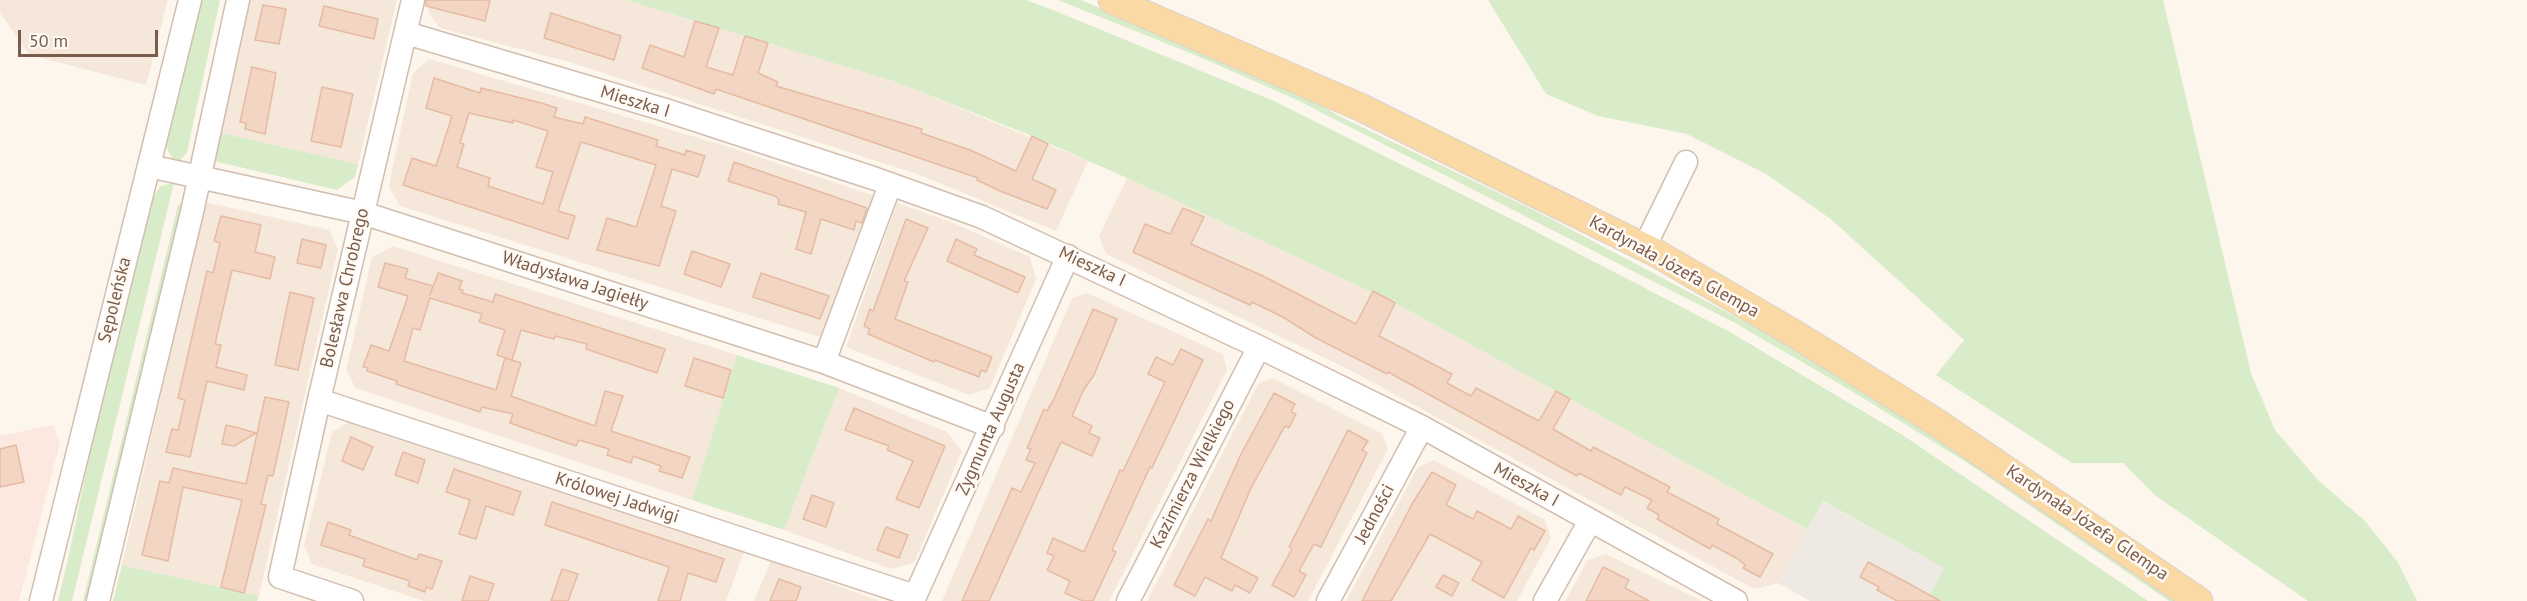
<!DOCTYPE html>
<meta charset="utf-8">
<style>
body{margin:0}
#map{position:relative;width:2527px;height:601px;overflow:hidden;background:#fdf6ec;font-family:"PT Sans",sans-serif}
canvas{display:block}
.scale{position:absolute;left:18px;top:30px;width:140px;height:27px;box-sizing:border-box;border:3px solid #7a5c4d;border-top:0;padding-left:8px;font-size:18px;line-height:21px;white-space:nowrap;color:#7a5c4d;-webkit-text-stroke:4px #fffaf3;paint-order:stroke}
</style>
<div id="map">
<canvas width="2527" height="601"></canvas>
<div class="scale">50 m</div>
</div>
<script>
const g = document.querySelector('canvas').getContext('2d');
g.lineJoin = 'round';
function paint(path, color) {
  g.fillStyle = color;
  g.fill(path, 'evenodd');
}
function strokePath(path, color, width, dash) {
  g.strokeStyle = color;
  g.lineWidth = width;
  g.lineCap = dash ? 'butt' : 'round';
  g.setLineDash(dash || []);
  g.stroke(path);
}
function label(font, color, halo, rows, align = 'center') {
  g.font = font + ' "PT Sans",sans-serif';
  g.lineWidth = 5;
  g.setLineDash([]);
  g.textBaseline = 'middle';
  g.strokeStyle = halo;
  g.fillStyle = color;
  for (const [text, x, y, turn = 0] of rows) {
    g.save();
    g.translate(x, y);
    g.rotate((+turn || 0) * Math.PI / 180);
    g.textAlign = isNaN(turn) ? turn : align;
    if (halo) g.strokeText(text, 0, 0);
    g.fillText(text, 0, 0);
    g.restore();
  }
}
paint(new Path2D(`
 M0,0H168L146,85L30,55L0,13Z
 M250,0H397L358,164L221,133Z
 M430,0H626L896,82L1088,161L1056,231L917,174L569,62L440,28L428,12Z
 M429,59L726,146L875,196L826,339L400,206L389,187L392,170L413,73Z
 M1127,178L1395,303L1807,529L1778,583L1754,589L1348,369L1106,254L1099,236Z
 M205,202L329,230L338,249L259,596L122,565Z
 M897,203L951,222L1030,257L1036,279L990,388L969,395L846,347Z
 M393,246L737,355L692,500L356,388L346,371L372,257Z
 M1087,293L1223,354L1227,370L1109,601H942L1072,298Z
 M1272,378L1381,433L1388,449L1308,601H1147L1258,384Z
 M839,388L947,432L962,451L914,563L891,569L784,530Z
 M352,420L744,552L726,601H424L312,564L304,545L332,432Z
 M1434,460L1545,520L1551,538L1517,601H1346L1418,467Z
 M1606,554L1702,601H1565L1588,560Z
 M771,561L879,601H754Z`), '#f5e8da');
paint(new Path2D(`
 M53,425L60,443L19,601H0V436Z`), '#fde8e0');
paint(new Path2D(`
 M1822,501L1944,568L1926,601H1810L1778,583Z`), '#efe9e4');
paint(new Path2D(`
 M201,0H220L187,152L178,163L173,160L165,144Z
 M626,0H1026L1048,8L1274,101L1525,226L1730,332L1901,434L2148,601H1932L1928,598L1944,568L1823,501L1807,529L1395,303L1127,178L1032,136L896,82Z
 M1058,0H1081L1301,93L1339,116L1536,211L1770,335L1841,375L1999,475L2180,601H2169L1969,464L1850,390L1735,323L1295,99L1195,55Z
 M1488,0H2163L2251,373L2275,430L2318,480L2365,521L2397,561L2417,601H2308L2156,496L2123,463H2072L1936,375L1964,340L1832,220L1766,174L1687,134L1598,116L1546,94Z
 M221,133L358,164L355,177L337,190L214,161Z
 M174,183L72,601H58C71,550 80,499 91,448C110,365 131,282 152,198L161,186Z
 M181,204L184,208L91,601H83L178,205Z
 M737,355L839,388L784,530L692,500Z
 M122,565L259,596L257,601H113Z`), '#d8ecc9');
const building = new Path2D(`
 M426,0H490L485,21L426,6Z
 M263,5L286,9L279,44L255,40Z
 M324,6L378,19L374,39L319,26Z
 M551,13L621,36L614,60L544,38Z
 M695,21L719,28L706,67L733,75L745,36L768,43L758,73L778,82L776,86L922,129L921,133L970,150L1016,171L1032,136L1048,144L1032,179L1056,190L1047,209L1000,191L977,180L978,178L716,89L714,94L642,68L650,45L684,57Z
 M252,67L276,73L265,134L245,129L246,123L240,122Z
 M434,78L480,93L481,88L541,103L557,108L554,117L583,124L585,117L658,140L656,146L685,155L686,150L705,156L698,177L672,169L661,206L676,211L659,266L597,250L607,218L636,227L656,165L581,142L558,211L575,216L568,239L403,185L412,158L436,166L452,116L426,108ZM469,113L513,123V120L548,131L536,167L553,172L543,204L488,186L490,178L457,167L464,144L460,143Z
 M322,87L353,94L341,147L311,141Z
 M734,162L867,208L862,223L856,221L854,230L821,219L811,254L796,249L806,212L778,204L779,200L775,196L728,181Z
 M1183,208L1204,217L1191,244L1263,276L1356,324L1373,291L1395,303L1379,336L1452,374L1447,383L1471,396L1476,388L1539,421L1556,391L1570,399L1553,429L1591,451L1593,447L1670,487L1667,492L1719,519L1717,524L1773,554L1760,577L1743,568L1745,565L1738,559L1712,545L1710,549L1657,519L1659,515L1647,508L1652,500L1625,487L1621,495L1579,473L1577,476L1388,372L1387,374L1316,338L1283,317L1252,302L1250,305L1133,252L1145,224L1170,234Z
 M221,216L261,225L255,252L275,257L270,279L232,270L215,344L221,345L216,367L247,375L244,390L207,381L190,457L166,452L172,429L178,430L185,400L178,398L207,271L213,273L220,243L214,241Z
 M906,219L928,228L904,281L908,282L895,319L992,357L986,372L981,370L979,377L935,360L934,362L868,334L870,329L864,326L870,309L873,311Z
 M302,239L326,245L321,268L297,263Z
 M956,239L977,249L974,255L1025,277L1018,293L947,261Z
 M692,251L730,264L721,287L684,274Z
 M385,263L408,269L405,278L433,286L430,295L438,273L462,281L459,289L463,290L462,293L493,302L495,294L665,349L657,373L586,349L587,344L555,336L554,339L521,330L512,360L497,355L505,330L479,322L482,314L430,298L420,330L413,328L404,361L496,390L505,358L521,363L511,396L595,426L605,391L623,396L611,431L690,457L682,478L659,471L661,466L633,456L631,463L607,455L609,449L579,440L576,446L510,423L513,414L482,407L480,412L396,384L397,381L367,371L368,368L363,367L371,345L389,351L408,296L378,287Z
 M761,273L829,296L820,319L753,297Z
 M290,292L314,298L298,370L275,365Z
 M1093,309L1117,319L1094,375L1084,389L1072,416L1092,426L1089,433L1100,438L1092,456L1061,442L989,601H962L1012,488L1021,492L1035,463L1026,460L1031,449L1027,448L1044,409L1047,411L1054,399Z
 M1181,349L1203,360L1159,453L1152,468L1150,467L1112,550L1116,552L1093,601H1083L1065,593L1070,581L1047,570L1054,556L1047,553L1053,538L1084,552L1120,470L1123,471L1165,382L1148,374L1156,357L1173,365Z
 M694,358L731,370L723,398L685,386Z
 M1274,393L1295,404L1291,412L1296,414L1289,428L1285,426L1251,488L1221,558L1258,578L1250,593L1235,585L1232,591L1205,577L1195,596L1174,585L1208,519L1211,521L1241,454Z
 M265,397L289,402L273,476L268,475L261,504L266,505L244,593L221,587L242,500L183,487L168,561L142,555L160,481L169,483L173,468L246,484Z
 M854,408L945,446L919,508L896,499L913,461L887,450L889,446L845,430Z
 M226,425L239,428L256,433L234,446L222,444Z
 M1348,430L1368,441L1362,450L1367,453L1321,547L1314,544L1299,571L1306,575L1294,597L1272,585L1292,549L1289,547Z
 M351,437L373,447L363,470L342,461Z
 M16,445L24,482L0,487V449Z
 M403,452L425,460L418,483L395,475Z
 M454,469L521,492L513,515L486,506L476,539L459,534L470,500L446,492Z
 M1432,472L1456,485L1446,505L1473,519L1477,511L1511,529L1518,516L1545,531L1534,550L1531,548L1504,598L1472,580L1482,562L1430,534L1391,601H1362L1412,504Z
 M812,495L834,503L826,527L803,519Z
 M552,502L724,559L716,582L688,573L680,601H658L669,567L545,525Z
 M328,522L351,530L349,535L417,560L419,554L442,561L432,589L426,587L425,592L408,586L410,581L363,566L365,559L321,545Z
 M886,527L908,535L899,558L877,550Z
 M1868,562L1906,582L1940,601H1897L1877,590L1879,587L1860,577Z
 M1603,567L1629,580L1625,588L1649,601H1586Z
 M562,569L578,574L568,601H551Z
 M1443,575L1459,583L1452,596L1436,587Z
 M470,576L494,584L488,601H462Z
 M779,579L801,587L796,601H770Z`);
paint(building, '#f3d5c3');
strokePath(building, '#e6bba3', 1.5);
const minor = new Path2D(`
 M406,33L662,109L876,179L982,217L1259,347L1422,427L1736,601
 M149,166L363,213L824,362L993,427
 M1644,248L1686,162
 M824,362L890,185
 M319,400L915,596
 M41,601L190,0
 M98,601L192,212L238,0
 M352,601L280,577L319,400L413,0
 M913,601L1068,256
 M1128,601L1259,347
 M1328,601L1422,427
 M1545,601L1590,521`);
const major = new Path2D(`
 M1112,0L1360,107L1656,253L1800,337L1933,420L2199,601`);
strokePath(minor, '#d1beb0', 25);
strokePath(major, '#dad1cd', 29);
strokePath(minor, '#fff', 22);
strokePath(major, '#fbd9a5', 27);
label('18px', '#7a5c4d', '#fffaf3', [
 ["Mieszka I",635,102,17],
 ["Mieszka I",1092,267,25],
 ["Kardynała Józefa Glempa",1674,267,29],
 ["Władysława Jagiełły",575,281,18],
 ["Bolesława Chrobrego",345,288,-77],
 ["Sępoleńska",115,300,-76],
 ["Zygmunta Augusta",991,429,-66],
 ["Kazimierza Wielkiego",1193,474,-63],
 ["Mieszka I",1526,485,29],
 ["Królowej Jadwigi",617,498,18],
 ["Jedności",1375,514,-62],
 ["Kardynała Józefa Glempa",2087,523,34]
]);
</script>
